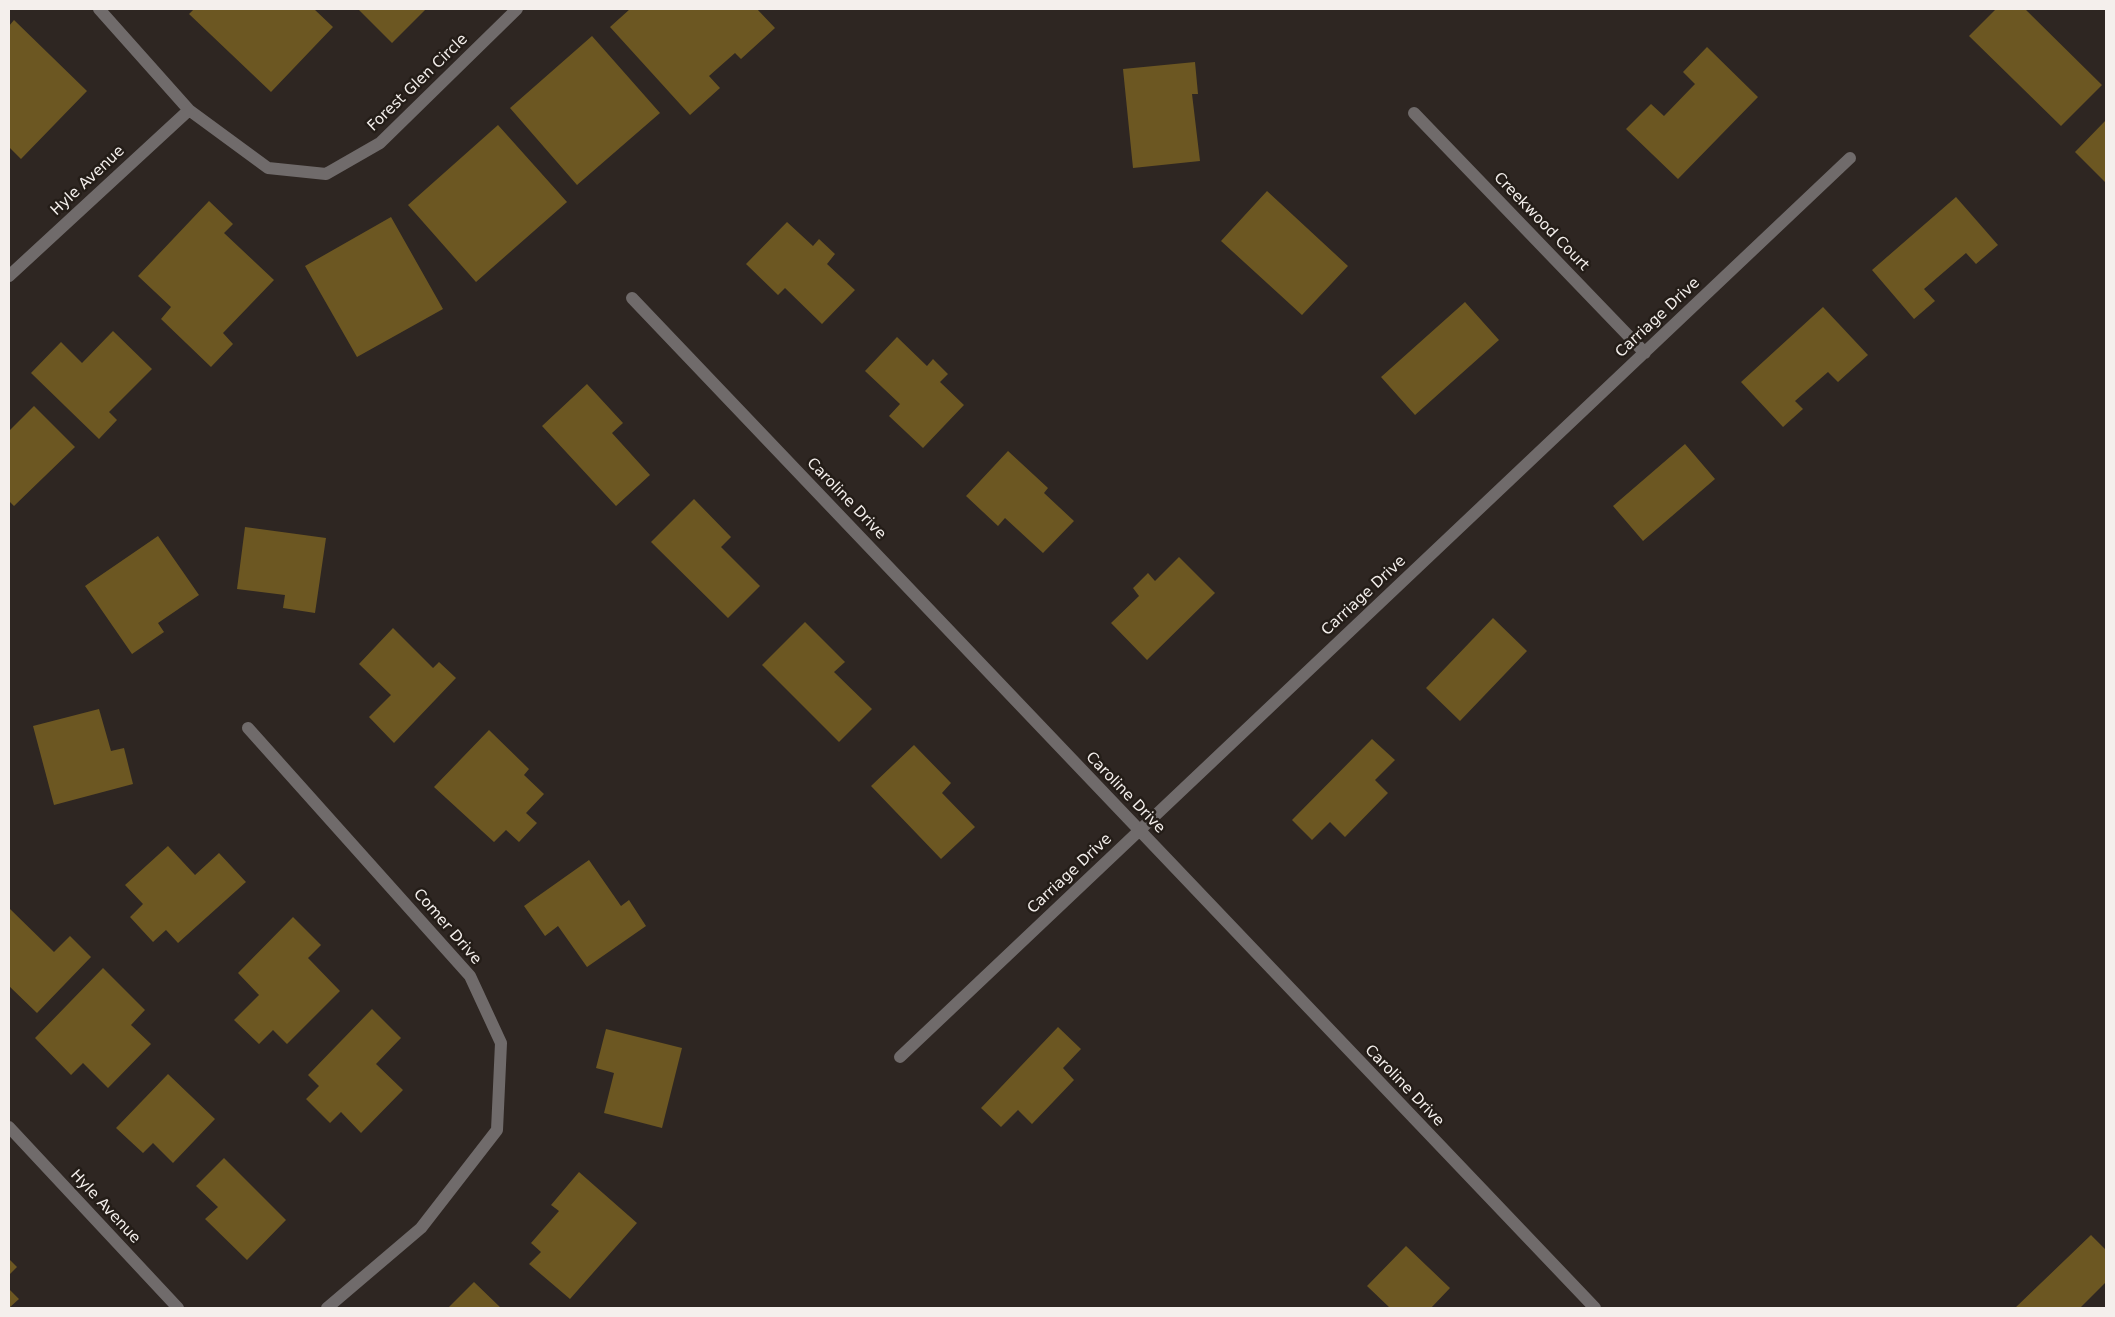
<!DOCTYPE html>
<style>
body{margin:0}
#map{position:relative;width:2115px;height:1317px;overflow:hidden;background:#2e2622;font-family:"DejaVu Sans",sans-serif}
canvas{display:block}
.frame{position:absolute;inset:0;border:10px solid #f4efec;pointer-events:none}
</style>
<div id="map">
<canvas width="2115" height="1317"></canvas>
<div class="frame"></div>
</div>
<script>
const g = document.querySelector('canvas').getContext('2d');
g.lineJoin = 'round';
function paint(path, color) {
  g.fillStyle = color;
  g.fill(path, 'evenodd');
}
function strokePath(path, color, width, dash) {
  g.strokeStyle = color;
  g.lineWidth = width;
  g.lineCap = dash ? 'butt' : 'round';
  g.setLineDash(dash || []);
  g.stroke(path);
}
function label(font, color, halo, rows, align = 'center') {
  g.font = font + ' "DejaVu Sans",sans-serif';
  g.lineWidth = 5;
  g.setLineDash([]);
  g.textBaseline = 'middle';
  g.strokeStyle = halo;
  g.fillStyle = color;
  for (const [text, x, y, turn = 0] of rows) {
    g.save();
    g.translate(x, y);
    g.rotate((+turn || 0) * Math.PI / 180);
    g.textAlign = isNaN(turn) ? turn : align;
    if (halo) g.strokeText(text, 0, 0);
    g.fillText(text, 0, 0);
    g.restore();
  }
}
paint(new Path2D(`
 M194,9H314L333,27L271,92L189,14Z
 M358,9H426L392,43Z
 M630,9H757L775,28L741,59L735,53L709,76L720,88L690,115L610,27Z
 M1996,9H2025L2102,85L2061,126L1969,36Z
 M14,20L87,91L21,159L9,147V26Z
 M592,36L660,113L577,185L510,108Z
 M1707,47L1758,97L1678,179L1626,129L1651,104L1664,116L1695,84L1683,72Z
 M1195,62L1198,94H1192L1200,161L1133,168L1123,69Z
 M2106,120V183L2075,152Z
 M498,125L567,202L476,282L408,205Z
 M1267,191L1348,266L1302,315L1221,241Z
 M1956,197L1998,245L1976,264L1966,253L1924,289L1935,301L1914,319L1872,270Z
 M209,201L233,224L224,233L274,280L223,333L233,344L211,367L161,319L171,307L138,276Z
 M391,217L443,309L357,357L305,266Z
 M787,222L813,246L819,239L835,254L827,264L855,290L822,324L785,288L778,295L746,264Z
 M1465,302L1499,340L1415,415L1381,377Z
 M1823,307L1868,355L1838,382L1828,372L1795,401L1803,409L1783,427L1741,382Z
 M113,331L152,369L109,412L117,420L99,439L31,373L61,342L82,363Z
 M897,337L927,366L933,359L948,374L940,382L964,405L923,448L889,416L900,404L865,371Z
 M587,384L623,423L612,433L650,475L616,506L542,426Z
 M34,406L75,447L14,506L9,501V431Z
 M1685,444L1715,479L1643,541L1613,506Z
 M1008,451L1048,488L1044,493L1074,521L1043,553L1005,518L998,526L966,496Z
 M694,499L731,537L721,547L760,586L728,618L651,542Z
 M245,527L326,538L315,613L283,608L285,595L237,589Z
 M158,536L199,595L158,623L164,632L132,654L85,586Z
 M1179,557L1215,593L1147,660L1111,623L1139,596L1133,588L1148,573L1155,581Z
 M1493,618L1527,651L1460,721L1426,688Z
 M805,622L845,662L834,672L872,709L839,742L762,665Z
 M393,628L433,668L439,662L456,678L394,743L369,717L391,695L359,664Z
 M99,709L111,751L124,748L133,784L54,805L33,726Z
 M489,730L529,769L524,775L544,794L526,813L537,823L519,842L506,830L494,842L434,787Z
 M1372,739L1395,760L1375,780L1388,793L1345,837L1330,822L1312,840L1292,820Z
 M914,745L951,783L942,793L975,827L941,859L871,786Z
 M168,846L195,875L219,853L246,882L178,943L166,930L153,942L130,917L143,904L125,885Z
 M589,860L621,906L629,900L646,926L587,967L558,926L545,936L524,906Z
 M9,908L54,952L70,936L91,957L37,1013L9,986Z
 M293,917L321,945L308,958L340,991L287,1044L273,1030L259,1044L234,1020L259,995L238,973Z
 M103,968L145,1010L131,1025L151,1044L108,1088L83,1063L71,1075L35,1038Z
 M372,1009L401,1038L376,1064L403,1090L361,1133L341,1112L330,1123L306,1099L319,1086L308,1075Z
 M1058,1027L1081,1049L1063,1068L1074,1080L1032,1124L1018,1110L1001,1127L981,1108Z
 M606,1029L682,1048L662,1128L604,1113L614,1073L596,1068Z
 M168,1074L215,1119L173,1163L153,1143L143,1153L116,1128Z
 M224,1158L286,1220L247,1260L205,1219L218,1207L196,1186Z
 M579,1172L637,1223L570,1299L529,1264L541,1252L531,1243L559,1211L551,1205Z
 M2091,1235L2106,1250V1282L2080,1308H2015Z
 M1406,1246L1450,1288L1431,1308H1390L1367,1286Z
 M9,1259L17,1267L9,1275Z
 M474,1282L501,1308H448Z
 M9,1289L19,1299L9,1308Z`), '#6c5722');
strokePath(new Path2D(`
 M99,9L189,110L268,168L326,174L380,143L517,9
 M1414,113L1645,353
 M9,276L189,110
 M632,298L1595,1308
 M248,728L470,976L501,1043L497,1130L421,1228L327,1308
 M900,1057L1850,158
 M9,1127L178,1308`), '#706b6b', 12);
label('15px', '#f4efec', '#241d18', [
 ["Forest Glen Circle",418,83,-44],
 ["Hyle Avenue",88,181,-43],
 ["Creekwood Court",1541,222,46],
 ["Carriage Drive",1658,318,-43],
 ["Caroline Drive",846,499,46],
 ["Carriage Drive",1364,596,-43],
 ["Caroline Drive",1125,793,46],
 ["Carriage Drive",1070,874,-43],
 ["Comer Drive",447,927,49],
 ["Caroline Drive",1404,1086,46],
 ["Hyle Avenue",105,1207,47]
]);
</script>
